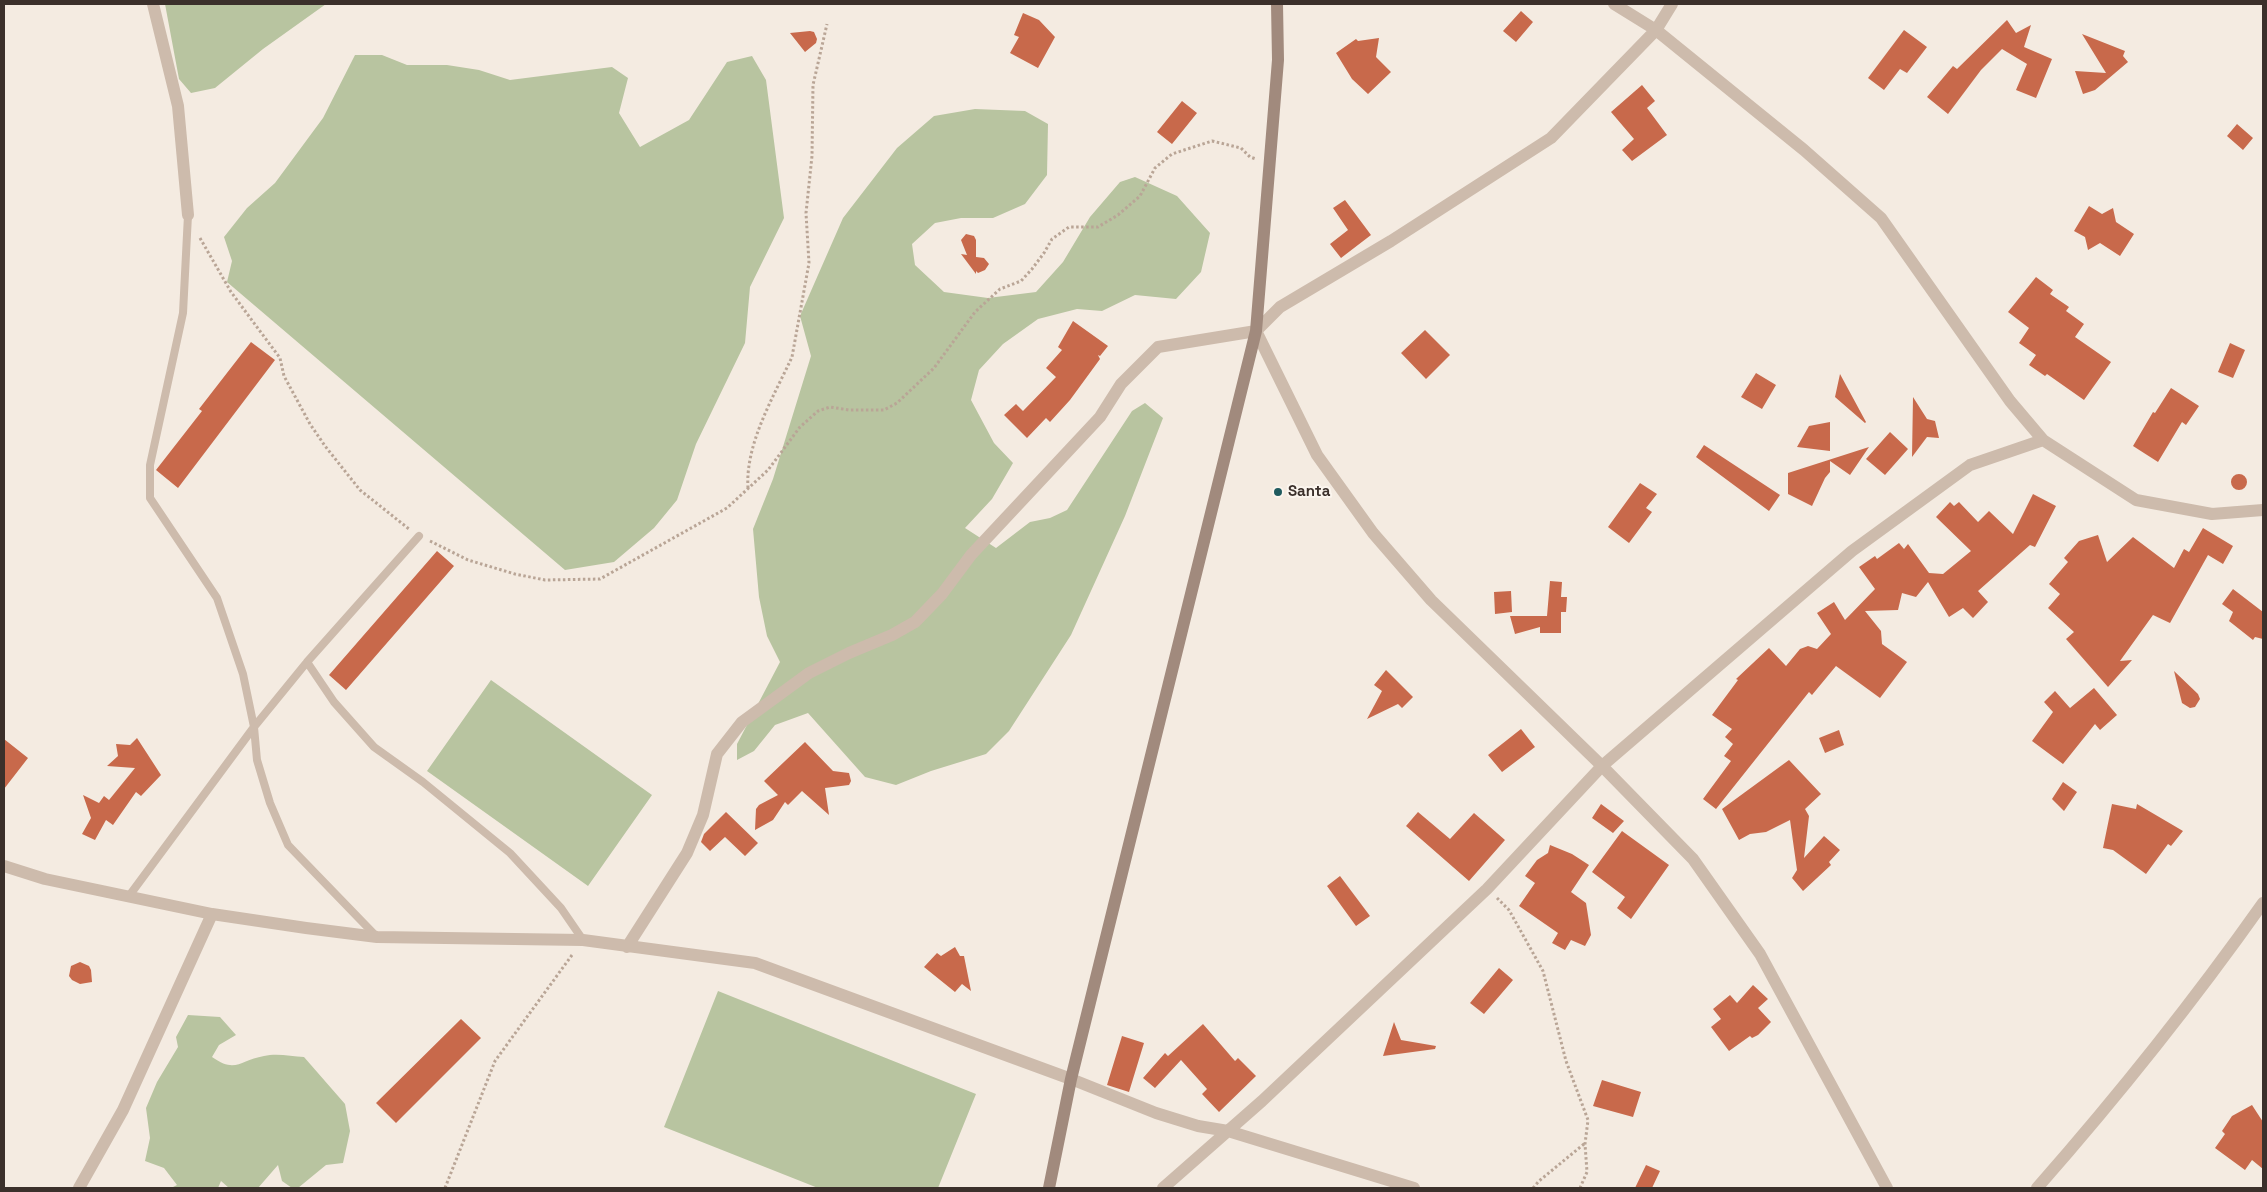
<!DOCTYPE html>
<style>
body{margin:0}
#map{position:relative;width:2267px;height:1192px;overflow:hidden;background:#f4ebe1;font-family:"Space Grotesk",sans-serif}
canvas{display:block}
.frame{position:absolute;inset:0;border:5px solid #3b302b;pointer-events:none}
</style>
<div id="map">
<canvas width="2267" height="1192"></canvas>
<div class="frame"></div>
</div>
<script>
const g = document.querySelector('canvas').getContext('2d');
g.lineJoin = 'round';
function paint(path, color) {
  g.fillStyle = color;
  g.fill(path, 'evenodd');
}
function strokePath(path, color, width, dash) {
  g.strokeStyle = color;
  g.lineWidth = width;
  g.lineCap = dash ? 'butt' : 'round';
  g.setLineDash(dash || []);
  g.stroke(path);
}
function label(font, color, halo, rows, align = 'center') {
  g.font = font + ' "Space Grotesk",sans-serif';
  g.lineWidth = 4;
  g.setLineDash([]);
  g.textBaseline = 'middle';
  g.strokeStyle = halo;
  g.fillStyle = color;
  for (const [text, x, y, turn = 0] of rows) {
    g.save();
    g.translate(x, y);
    g.rotate((+turn || 0) * Math.PI / 180);
    g.textAlign = isNaN(turn) ? turn : align;
    if (halo) g.strokeText(text, 0, 0);
    g.fillText(text, 0, 0);
    g.restore();
  }
}
paint(new Path2D(`
 M165,4H326L263,49L215,88L191,93L179,79Z
 M355,55H382L407,65H447L479,70L510,80L612,67L628,78L619,113L640,147L689,120L727,62L752,56L766,80L784,218L750,287L745,343L696,444L677,500L654,528L614,562L565,570L227,282L232,261L224,237L247,208L275,183L323,118Z
 M975,109L1025,111L1048,124L1047,175L1025,204L993,218H961L935,223L912,244L915,265L944,292L988,298L1036,292L1063,262L1090,217L1120,182L1135,177L1177,196L1210,233L1201,272L1176,299L1135,295L1102,311L1077,309L1038,319L1003,344L979,370L971,400L994,443L1013,463L992,499L965,528L996,548L1030,522L1050,518L1067,510L1132,411L1145,403L1163,418L1125,516L1071,635L1009,731L986,754L931,771L896,785L865,777L808,713L775,725L754,751L737,760V744L780,662L767,636L759,597L753,529L773,479L811,356L800,316L843,218L897,148L934,116Z
 M491,680L652,795L588,886L427,771Z
 M718,991L976,1094L938,1188H818L664,1127Z
 M188,1015L220,1017L236,1035L219,1045L212,1057C236,1074 240,1060 264,1056C276,1053 291,1056 304,1057L345,1104L350,1131L343,1163L326,1165L298,1188H292L282,1181L278,1165L258,1188H229L221,1181L218,1188H171L177,1185L164,1168L145,1161L150,1138L146,1108L157,1082L178,1047L176,1037Z`), '#b8c4a0');
paint(new Path2D(`
 M1521,11L1533,22L1516,42L1503,31Z
 M1023,13L1039,20L1055,37L1038,68L1010,53L1019,37L1014,35Z
 M2007,20L2016,33L2031,25L2024,47L2052,59L2036,98L2016,90L2027,64L2002,49L1981,70L1948,114L1927,97L1953,66L1957,69Z
 M1904,30L1927,47L1907,73L1900,69L1884,90L1868,78Z
 M810,31L814,32L817,39L816,43L805,52L790,33Z
 M2082,34L2125,51L2123,56L2128,62L2095,90L2083,94L2075,71L2106,73Z
 M1379,38L1376,57L1391,72L1368,94L1352,79L1336,53L1356,39L1358,41Z
 M1642,85L1655,101L1647,108L1667,135L1632,161L1622,150L1634,139L1611,112Z
 M1182,101L1197,113L1172,144L1157,132Z
 M2237,124L2253,138L2243,150L2227,136Z
 M1345,200L1371,235L1341,258L1330,244L1348,230L1333,208Z
 M2089,206L2102,214L2113,208L2116,222L2134,234L2120,256L2100,243L2088,250L2085,237L2074,231Z
 M966,234L974,236L976,240V257L984,258L989,264L985,270L978,273L976,271V274L961,254L967,255L961,240Z
 M2036,277L2053,290L2050,294L2069,307L2066,311L2084,324L2075,337L2111,362L2084,400L2047,374L2045,376L2029,365L2036,355L2019,343L2029,328L2008,312Z
 M1073,321L1108,346L1100,356L1098,355L1100,359L1070,400L1050,422L1046,418L1027,438L1004,415L1016,404L1023,411L1056,377L1046,368L1062,350L1058,347Z
 M1425,330L1450,355L1426,379L1401,353Z
 M251,342L275,360L178,488L156,470L202,411L199,409Z
 M2230,343L2245,350L2233,378L2218,372Z
 M1756,373L1776,385L1762,409L1741,397Z
 M1840,374L1866,422L1865,423L1835,397Z
 M2171,388L2199,406L2186,425L2182,422L2158,462L2133,446L2153,412L2155,413Z
 M1913,397L1927,419L1935,421L1939,438L1927,437L1912,457Z
 M1830,422V451L1797,447L1809,426Z
 M1890,432L1908,449L1885,475L1866,459Z
 M1704,445L1780,495L1769,511L1696,457Z
 M1869,447L1850,475L1830,461V472L1825,478L1812,506L1788,494V473Z
 M2231 482a8 8 0 1 1 16 0a8 8 0 1 1-16 0Z
 M1640,483L1657,494L1646,508L1652,512L1629,543L1608,527Z
 M2033,494L2056,506L2035,547L2030,545L1978,591L1988,602L1973,618L1963,608L1949,617L1928,582L1916,597L1902,593L1898,610L1865,611L1881,631L1882,644L1907,662L1880,698L1836,666L1812,695L1809,692L1716,809L1703,799L1731,761L1724,756L1733,744L1725,737L1732,729L1712,715L1738,680L1736,679L1769,648L1786,666L1800,649L1808,646L1817,649L1831,634L1817,613L1834,602L1845,620L1875,589L1859,567L1875,556L1877,559L1899,543L1904,549L1908,544L1929,573L1943,574L1971,551L1936,517L1950,502L1954,506L1959,502L1978,522L1989,511L2013,534Z
 M2203,528L2233,546L2223,564L2208,555L2170,623L2153,615L2120,661L2132,660L2108,687L2066,639L2074,632L2048,608L2060,594L2049,584L2068,562L2064,558L2079,541L2098,535L2107,562L2133,537L2174,568L2184,549L2189,552Z
 M437,551L454,566L346,690L329,675Z
 M1550,581L1562,582L1561,597H1567L1566,612H1561V633H1540V627L1515,634L1510,616H1547Z
 M2233,589L2263,612V639L2255,637L2253,640L2229,621L2233,612L2222,604Z
 M1511,591L1512,612L1495,614L1494,592Z
 M1386,670L1413,697L1402,708L1398,704L1367,719L1382,691L1374,685Z
 M2174,671L2198,694L2200,699L2195,707L2190,708L2182,703Z
 M2094,688L2117,715L2100,730L2095,724L2063,764L2032,741L2053,712L2044,702L2055,691L2070,708Z
 M1521,729L1535,747L1502,772L1488,755Z
 M1839,730L1844,745L1825,753L1819,738Z
 M137,738L161,775L141,796L136,792L113,825L106,820L95,840L82,834L91,818L83,795L99,803L104,796L109,800L135,768L107,766L118,756L116,744L130,745Z
 M4,739L28,758L4,789Z
 M805,742L833,771L849,773L851,781L849,785L825,788L829,815L802,791L788,805L785,802L773,820L755,830L756,809L759,805L778,795L764,781Z
 M1789,760L1821,794L1805,809L1809,816L1804,858L1824,836L1840,850L1829,862L1831,865L1803,891L1792,878L1797,870L1790,820L1766,832L1750,834L1739,840L1722,809Z
 M2063,782L2077,792L2064,811L2052,799Z
 M1601,804L1624,821L1613,833L1592,818Z
 M2112,804L2136,809L2137,804L2183,831L2171,846L2168,844L2146,874L2113,850L2103,848Z
 M726,812L758,843L745,856L725,837L710,851L701,842L704,834Z
 M1418,812L1450,839L1474,813L1505,840L1469,881L1406,826Z
 M1622,831L1669,865L1631,919L1617,908L1625,897L1592,872Z
 M1550,845L1572,854L1589,865L1571,892L1586,903L1591,935L1585,946L1571,940L1565,950L1552,943L1558,933L1519,906L1535,883L1525,876L1537,860L1548,853Z
 M1340,876L1370,916L1356,926L1327,886Z
 M955,947L960,956H964L971,991L962,984L955,992L924,967L937,953L941,956Z
 M80,962L89,966L91,970L92,982L80,984L72,980L69,976L71,966Z
 M1499,968L1513,980L1484,1014L1470,1003Z
 M1753,985L1768,999L1758,1008L1771,1022L1758,1035L1752,1038L1750,1036L1729,1051L1711,1027L1721,1019L1713,1009L1730,995L1737,1003Z
 M461,1019L481,1038L396,1123L376,1103Z
 M1394,1022L1401,1040L1436,1046L1435,1049L1383,1056Z
 M1203,1024L1235,1061L1238,1058L1256,1076L1219,1112L1202,1094L1207,1089L1181,1060L1155,1088L1143,1078L1165,1053L1168,1056Z
 M1122,1036L1144,1043L1129,1092L1107,1085Z
 M1602,1080L1641,1092L1633,1117L1593,1106Z
 M2252,1105L2263,1122V1169L2252,1160L2245,1170L2215,1148L2225,1134L2222,1131L2232,1116Z
 M1646,1165L1660,1171L1652,1188H1635Z`), '#c8694b');
strokePath(new Path2D(`
 M200,238L231,292L280,358L284,376L310,424L325,446L360,490L409,529
 M748,488C745,444 774,396 792,357L809,263L806,213L812,156L813,85L827,24
 M430,541L468,560L515,574L545,580L600,579L727,508L768,470L800,427L818,411L830,407L849,410H884L897,403L934,368L975,312L1000,289L1021,281L1032,269L1044,253L1052,239L1069,227H1098L1118,215L1140,196L1155,168L1172,154L1212,141L1241,148L1250,157L1256,159
 M1497,898L1509,910L1543,971L1566,1061L1588,1120L1585,1144L1587,1172L1580,1188
 M445,1188L495,1061L572,955
 M1533,1188L1539,1181L1584,1144`), '#b9a596', 3, [2.5, 2.5]);
strokePath(new Path2D(`
 M188,215L183,313L150,465V498L217,598L243,674L254,727L257,760L270,803L288,845L377,937
 M307,662L334,702L374,747L423,782L510,853L561,908L583,940
 M129,896L254,727L307,662L419,536`), '#cdbbac', 8);
strokePath(new Path2D(`
 M153,4L178,106L188,215
 M1614,4L1656,30L1804,150L1881,218L2010,401L2043,440L2136,500L2212,514L2263,510
 M1256,331L1317,455L1373,533L1431,600L1602,766L1693,859L1760,954L1887,1188
 M4,866L45,879L212,914L306,928L377,937L583,940L755,963L1071,1079L1156,1113L1198,1126L1228,1131L1414,1188
 M627,947L687,853L703,815L717,754L742,722L809,673L849,653L892,635L915,622L942,594L971,555L1100,417L1121,384L1158,347L1256,331L1280,307L1391,241L1551,138L1656,30L1672,4
 M79,1188L123,1110L212,914
 M1163,1188L1262,1101L1487,889L1602,766L1852,551L1970,465L2043,440
 M2037,1188C2117,1097 2193,1002 2263,903`), '#cdbbac', 12);
strokePath(new Path2D(`
 M1049,1188L1071,1079L1256,331L1278,60L1277,4`), '#a18a7d', 12);
for (const [x, y, r, color] of [
 [1278,492,5,"#1f5a5e"]
]) {
  const dot = new Path2D();
  dot.arc(x, y, r, 0, 2 * Math.PI);
  g.fillStyle = color;
  g.fill(dot);
  strokePath(dot, '#fbf5ee', 2);
}
label('bold 15px', '#3b302b', '#fbf5ee', [
 ["Santa",1288,492]
], 'left');
</script>
